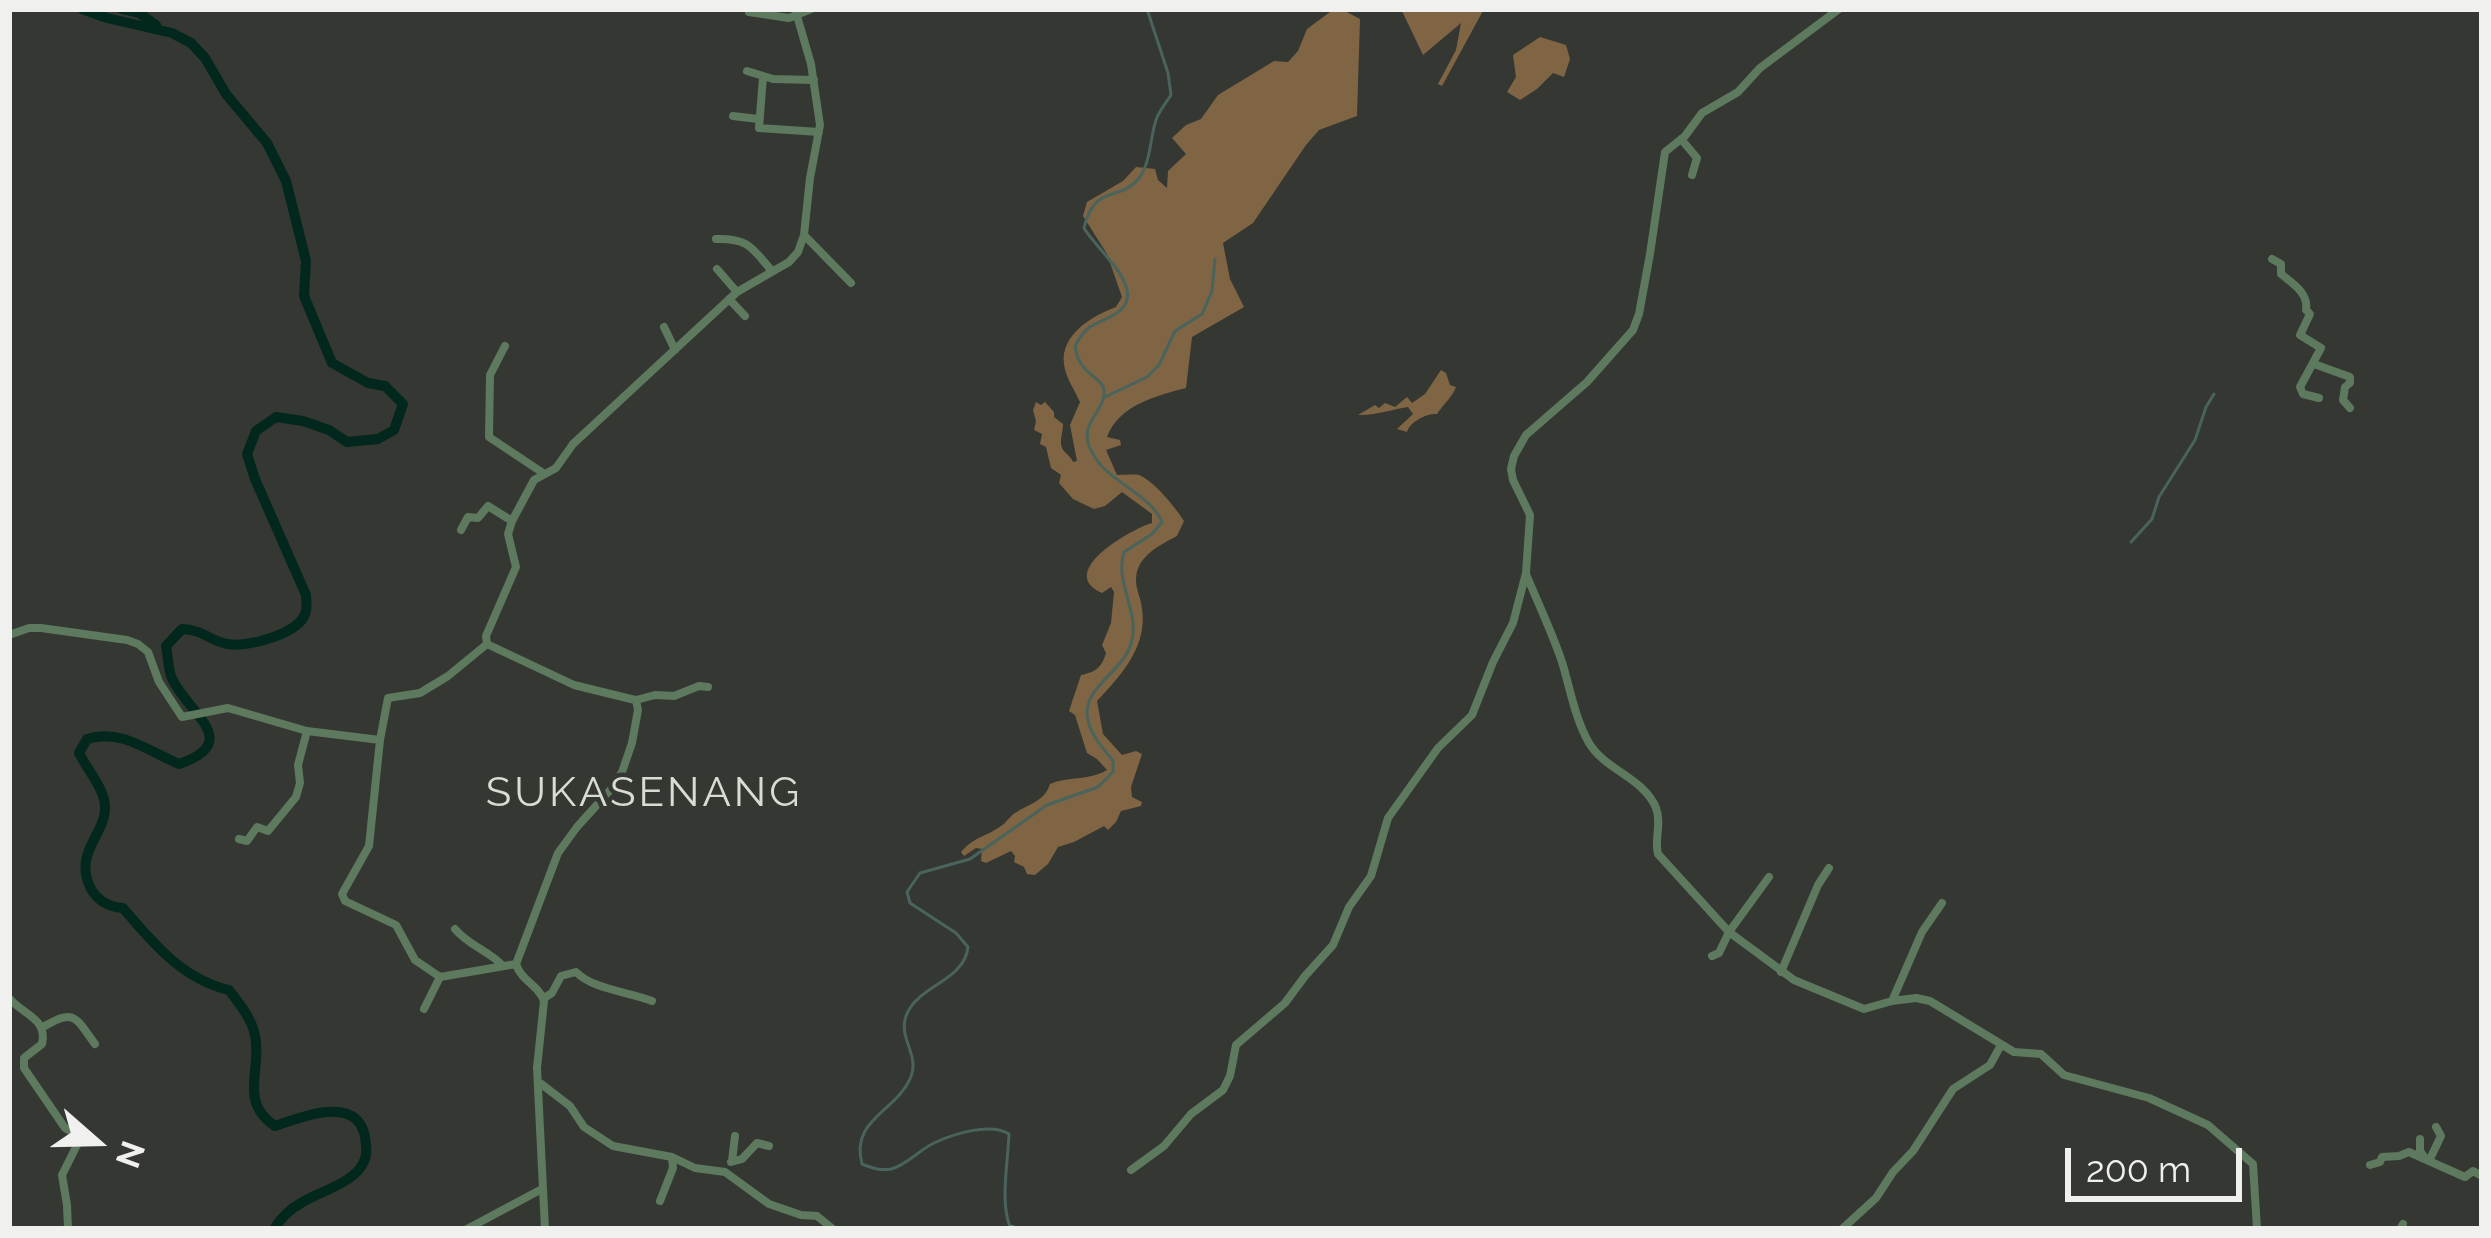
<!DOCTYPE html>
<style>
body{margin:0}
#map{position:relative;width:2491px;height:1238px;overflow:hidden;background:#353732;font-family:Raleway,sans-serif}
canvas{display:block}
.frame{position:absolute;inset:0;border:12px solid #f0f1ee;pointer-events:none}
.north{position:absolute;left:36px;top:1082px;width:120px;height:120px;-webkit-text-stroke:9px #353732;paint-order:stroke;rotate:110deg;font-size:33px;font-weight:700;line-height:48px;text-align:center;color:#f0f1ee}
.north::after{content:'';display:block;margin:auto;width:42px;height:54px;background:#f0f1ee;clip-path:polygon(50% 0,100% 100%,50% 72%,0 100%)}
.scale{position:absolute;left:2065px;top:1148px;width:177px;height:54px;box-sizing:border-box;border:6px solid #f0f1ee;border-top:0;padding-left:15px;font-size:36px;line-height:42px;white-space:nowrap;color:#f0f1ee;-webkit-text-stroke:9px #353732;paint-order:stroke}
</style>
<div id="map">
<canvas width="2491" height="1238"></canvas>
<div class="frame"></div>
<div class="north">N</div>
<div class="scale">200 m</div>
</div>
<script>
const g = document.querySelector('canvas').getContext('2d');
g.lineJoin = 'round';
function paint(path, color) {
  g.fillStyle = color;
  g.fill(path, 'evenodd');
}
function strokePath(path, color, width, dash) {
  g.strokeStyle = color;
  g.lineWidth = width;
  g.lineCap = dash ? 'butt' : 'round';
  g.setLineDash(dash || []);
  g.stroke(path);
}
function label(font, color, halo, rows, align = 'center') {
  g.font = font + ' Raleway,sans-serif';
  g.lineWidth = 9;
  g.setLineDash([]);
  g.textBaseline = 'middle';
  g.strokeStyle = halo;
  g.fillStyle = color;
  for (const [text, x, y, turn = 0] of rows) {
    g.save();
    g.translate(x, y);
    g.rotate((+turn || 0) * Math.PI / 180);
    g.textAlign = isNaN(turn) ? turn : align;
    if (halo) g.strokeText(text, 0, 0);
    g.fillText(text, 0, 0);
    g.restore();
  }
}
paint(new Path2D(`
 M1334,9H1341L1360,19L1357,116L1319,130L1306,145L1253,223L1223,243L1230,279L1244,307L1192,337L1186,388C1156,396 1119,405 1107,437L1120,440L1121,445L1106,450L1117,475C1120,475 1136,474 1139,475C1153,480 1176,508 1184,521L1177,536C1154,548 1129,561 1138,592C1142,605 1144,615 1142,629C1138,657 1116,681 1097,701L1103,734L1122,755L1136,751L1142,754L1131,787L1132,797L1142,802L1141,806L1121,811L1116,822L1108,830L1104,826L1074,842L1058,847L1048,864L1035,875L1027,874L1024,867L1014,862L1015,856L1011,851L986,863L981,861L982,849L976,848L964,856L961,852C975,836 986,837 1001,826C1006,823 1010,816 1015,813C1029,804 1045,801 1050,784C1068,776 1088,781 1107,770L1097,759L1087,753L1075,715L1069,711L1081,675C1096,672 1102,667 1106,653L1102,645L1111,623L1114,592L1111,587L1102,593C1055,572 1131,529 1152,523V514L1122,492L1105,506L1094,509L1073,499L1059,483L1061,475L1051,468L1046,447L1040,444L1042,434L1034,430L1036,421L1033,410L1036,402L1041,405L1045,402L1054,412V417L1063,424C1063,435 1057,445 1066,453C1069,456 1072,459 1073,462L1077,461L1070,425L1080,402C1075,391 1065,376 1064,364C1060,334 1094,315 1116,307L1122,297L1107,254L1083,216L1087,202L1123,181L1136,167L1155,169L1158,180L1167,188L1168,171L1186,154L1172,138L1186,125L1201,119L1218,95L1274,61L1288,62L1298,51L1307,29Z
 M1401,9H1484L1442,86L1438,84L1456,50L1461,23L1423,55Z
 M1540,37L1566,45L1570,59L1564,77L1553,73L1537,89L1520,100L1507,92L1516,77L1513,55Z
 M1441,370L1446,373L1450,385L1456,387C1453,396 1442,406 1437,414C1428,413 1410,421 1407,432L1397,429L1413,414L1408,407C1393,409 1374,416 1358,415L1375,405L1379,408L1385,403L1395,407L1407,397L1412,403L1425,394Z`), '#7f6543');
strokePath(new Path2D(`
 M1105,397L1147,377L1159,365L1175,331L1202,314L1212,291L1215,259
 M2131,542L2152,519L2159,497L2195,440L2206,407L2214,394
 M1010,1227C1000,1202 1008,1162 1009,1134C991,1122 953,1134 934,1143C919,1150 907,1165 891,1169C880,1171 872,1168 862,1164C850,1120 895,1112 910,1079C921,1055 898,1040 906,1016C917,985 964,982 968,947L956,933L910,903L907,892L920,873L970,859L1047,805L1098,787L1113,772V761C1102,746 1089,735 1087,714C1086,686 1123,671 1131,644C1141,612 1114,584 1124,552L1152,534L1162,522C1150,494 1113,484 1096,459C1071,424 1107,413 1104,390C1102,376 1079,376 1075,346C1088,323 1091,327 1112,316C1155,294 1097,251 1084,228C1094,183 1121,202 1139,178C1151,162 1150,138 1156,120C1159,111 1166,103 1171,95L1168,73L1147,9`), '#49645c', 3);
strokePath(new Path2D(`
 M82,9L107,18L172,33L191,43L205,58L226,94L267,143L286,181L306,261L304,296L332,363L368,383L385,386L403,404L394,430L378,439L347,442L329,430L303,421L276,417L256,431L247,454L255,479L306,595C306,601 308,608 305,614C298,634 247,648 227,644C210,641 204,630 182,629L166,646C168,655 168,667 171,676C184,711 246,741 179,764C148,751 120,728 87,739L79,753C86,767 99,783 103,796C115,830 70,849 91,889C98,901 110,907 123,908C153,943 182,979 229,990C241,1006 255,1022 256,1043C259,1076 241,1103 275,1126C297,1119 336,1102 356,1119C364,1127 365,1135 366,1145C371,1180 323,1189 301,1203C290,1209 281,1218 274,1229
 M122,9L139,13L156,25`), '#02281d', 10);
strokePath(new Path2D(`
 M749,12L789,18L811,9
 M747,71L773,79L814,80
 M763,77L759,128L819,132
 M733,116L758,119
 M1681,139L1697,158L1692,175
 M804,235L851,283
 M716,239C749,238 752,248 772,271
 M2272,259L2281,264V274C2292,283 2309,293 2306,310L2310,314L2300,335L2321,348L2300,387L2303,394L2319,398
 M717,269L737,292
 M729,299L745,316
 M664,327L675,350
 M505,346L490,375L489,437L543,473
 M2314,364L2350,377V383L2345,387L2343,400L2350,408
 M461,530L468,517L478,518L488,506L512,521
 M1526,574C1538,603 1552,632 1562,662C1570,688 1575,719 1589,743C1605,770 1644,778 1656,808C1662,824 1654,839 1658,854L1729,932L1794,980L1864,1009L1892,1001L1916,998L1930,1001L2014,1052L2041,1054L2064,1075L2149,1098L2208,1125L2253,1164L2257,1229
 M9,635L29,628H41L127,640L138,644L148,652L159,682L182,717L228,708L307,731L380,740
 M487,644L448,676L420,693L388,698L380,740L369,846L342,894L345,901L396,925L415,960L440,977L516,964
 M636,700L655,695L674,696L699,686L708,687
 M239,839L247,841L257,827L268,831L296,797L300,783L298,765L307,731
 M455,929C469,946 488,950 503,966
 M1712,956L1719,953L1729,932L1769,877
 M1781,972L1818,885L1829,868
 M9,998C23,1015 48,1018 42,1044L24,1058V1068L65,1128L81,1137L62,1175L67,1205L68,1229
 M544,998L552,993L561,976L576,972C594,990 627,991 652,1001
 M1892,1001L1922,932L1942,903
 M424,1009L440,977
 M43,1027C75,1008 75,1017 95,1044
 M540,1083L570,1106L584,1127L613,1146L672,1157L695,1168L725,1172L769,1204L801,1215L817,1216L833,1229
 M2436,1127L2441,1136L2429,1161L2465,1177L2473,1171L2482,1176
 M2420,1139V1151L2425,1158
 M732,1161L735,1136
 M731,1162L742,1159L757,1143L769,1146
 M2370,1165L2380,1162L2382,1157L2399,1156L2409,1152L2429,1161
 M1131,1170L1164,1146L1191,1114L1223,1090L1230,1076L1236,1045L1285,1003L1305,976L1333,945L1349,907L1371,876L1388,818L1438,748L1472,715L1493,662L1513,623L1526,573L1530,515L1513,480L1511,469L1514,456L1526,435L1587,382L1633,330L1639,314L1650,254L1665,152L1685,136L1702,113L1738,92L1760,68L1839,9
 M660,1201L673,1168L672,1158
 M467,1229L542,1189
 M545,1229L537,1068L544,1001C539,985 521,981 516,964L558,853L577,827L614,786L622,772L632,743L638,710L636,700L631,699L574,685L487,644L486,636L516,567L508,534L512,521L534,480L556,468L573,444L737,292L789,262L798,252L804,235L810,178L820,125L811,64L795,9
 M1011,1229H1012
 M1842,1229L1876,1198L1893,1172L1913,1151L1953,1089L1990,1065L2001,1045
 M2400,1229L2403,1224`), '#5d795e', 8);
g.letterSpacing = '3px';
label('42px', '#d9dbd5', '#353732', [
 ["SUKASENANG",644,793]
]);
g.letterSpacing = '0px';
</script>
